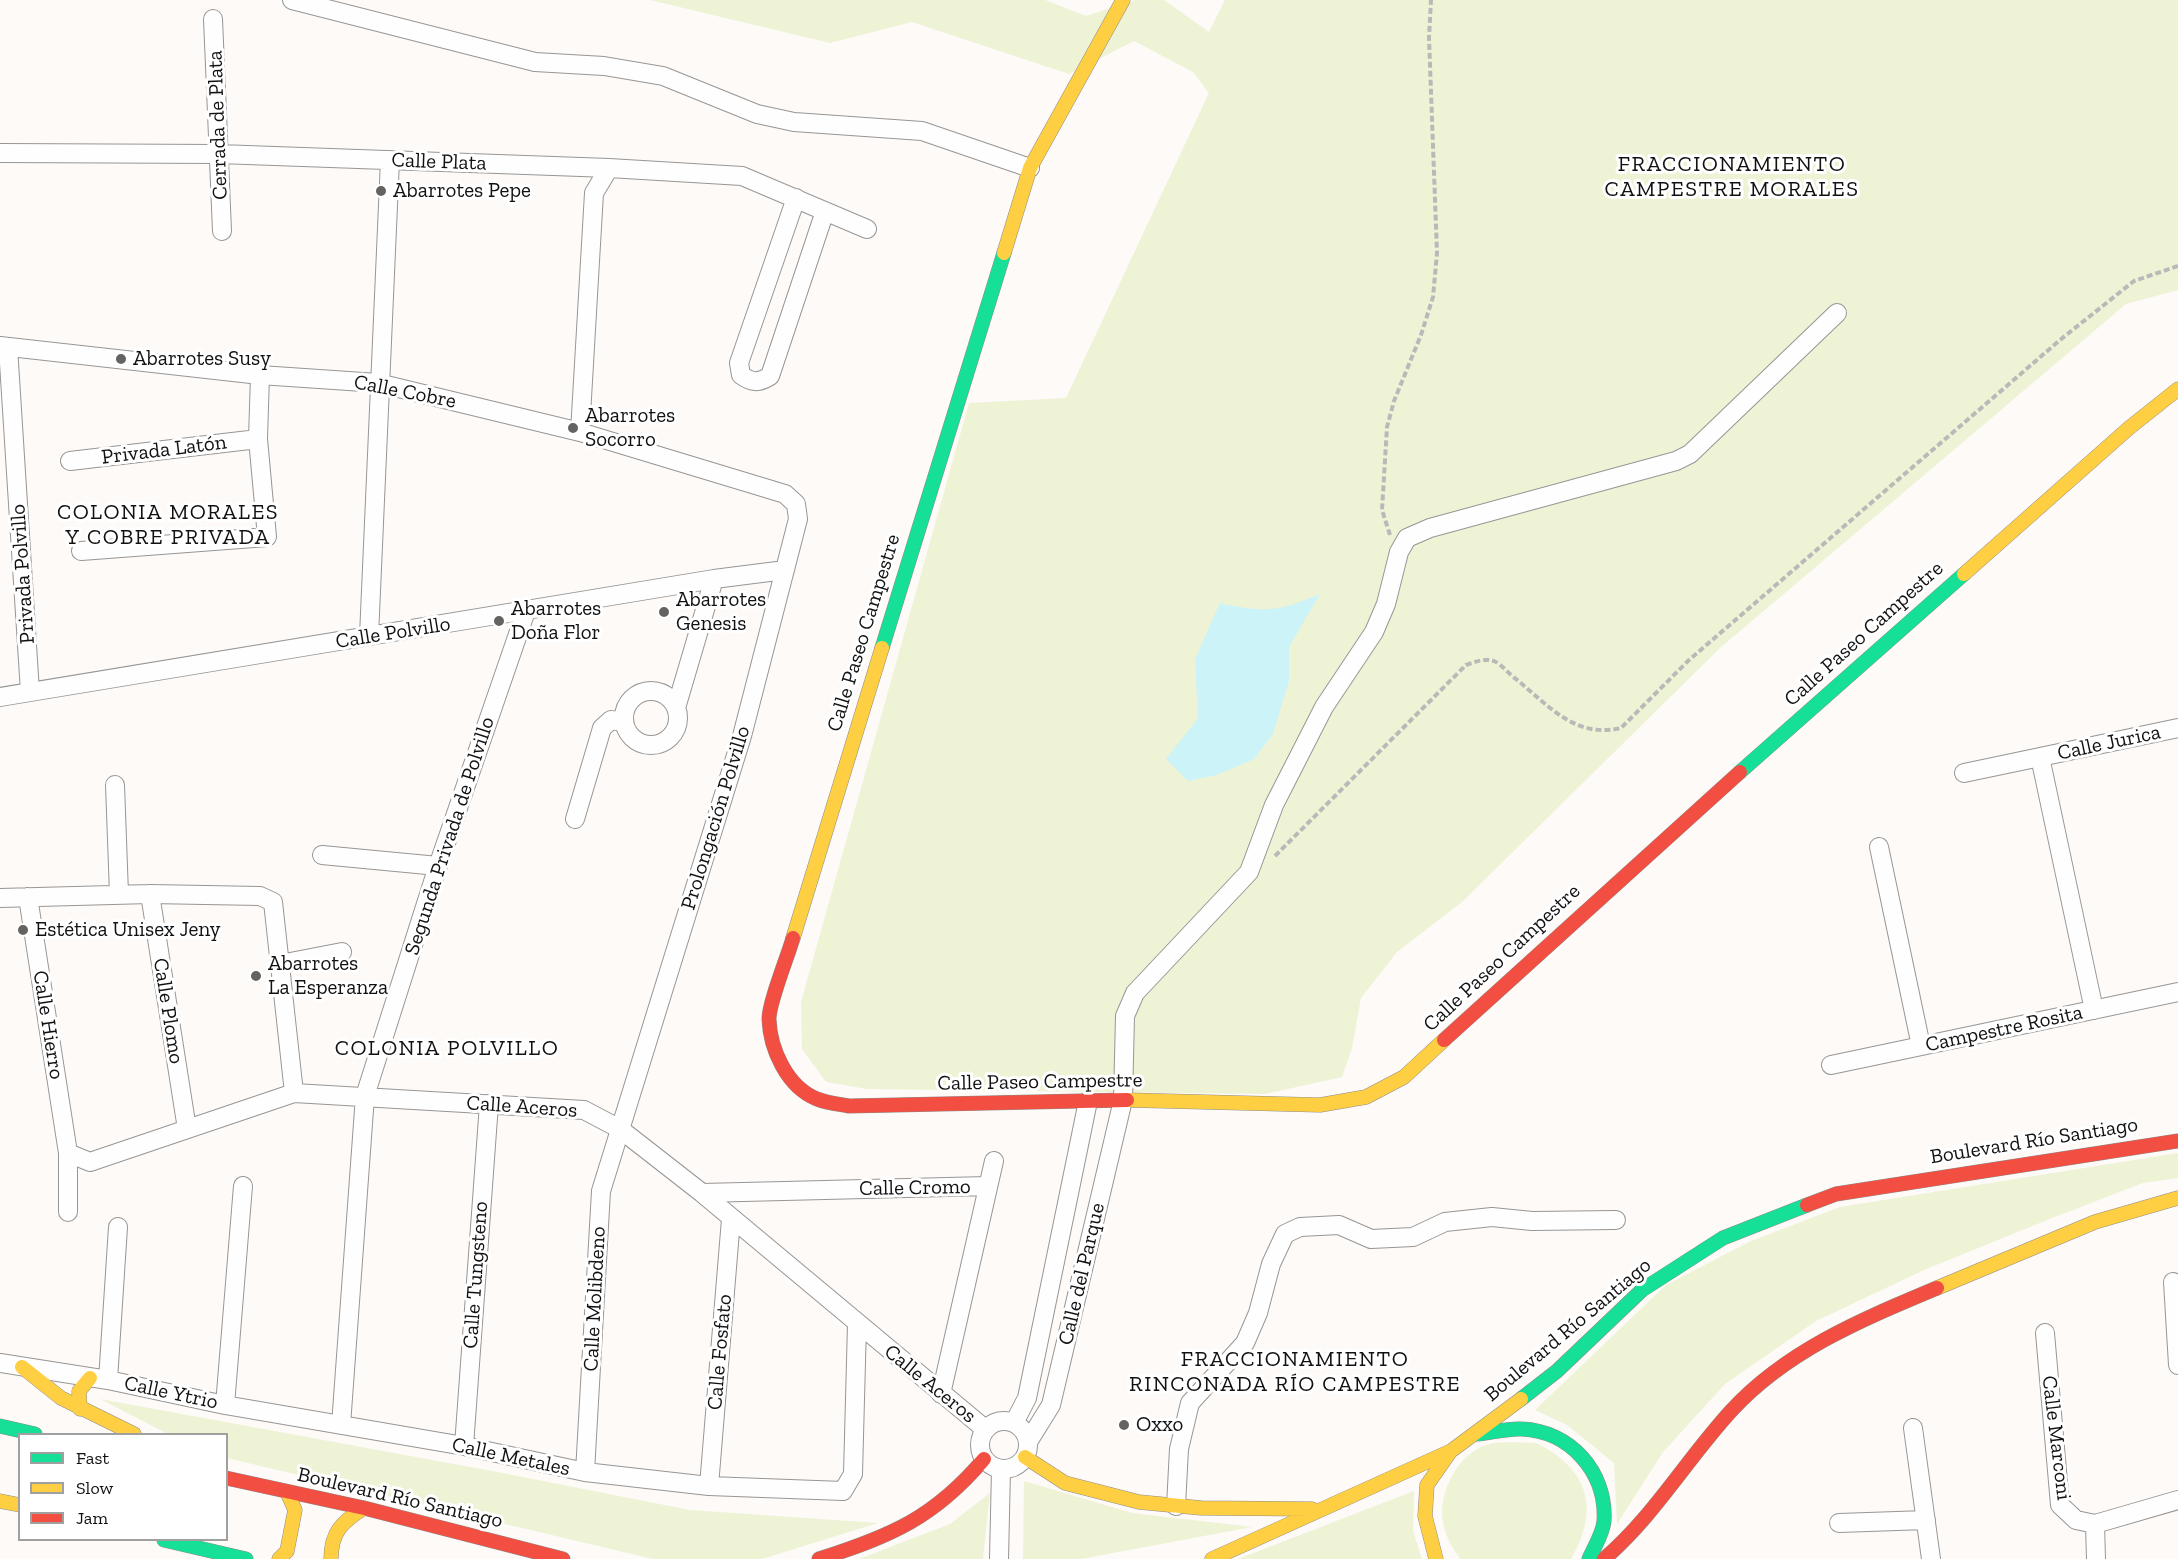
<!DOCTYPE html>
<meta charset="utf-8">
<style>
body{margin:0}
#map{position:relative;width:2178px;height:1559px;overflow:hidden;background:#fdfaf7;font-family:"Zilla Slab",serif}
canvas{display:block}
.legend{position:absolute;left:18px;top:1433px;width:210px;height:108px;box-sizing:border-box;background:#fff;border:2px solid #a0a0a0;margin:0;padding:8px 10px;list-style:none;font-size:18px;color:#111}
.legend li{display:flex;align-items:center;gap:12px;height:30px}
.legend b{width:30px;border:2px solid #a0a0a0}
</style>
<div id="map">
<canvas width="2178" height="1559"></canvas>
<ul class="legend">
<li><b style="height:8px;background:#16e098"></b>Fast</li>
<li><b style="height:8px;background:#ffcf43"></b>Slow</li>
<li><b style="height:8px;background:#f24e42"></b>Jam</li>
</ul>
</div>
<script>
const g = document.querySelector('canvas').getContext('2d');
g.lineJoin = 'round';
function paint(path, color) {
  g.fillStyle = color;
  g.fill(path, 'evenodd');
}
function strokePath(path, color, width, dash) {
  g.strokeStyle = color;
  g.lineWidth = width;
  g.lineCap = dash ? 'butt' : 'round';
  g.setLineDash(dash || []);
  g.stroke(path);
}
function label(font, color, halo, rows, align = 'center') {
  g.font = font + ' "Zilla Slab",serif';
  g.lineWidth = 6;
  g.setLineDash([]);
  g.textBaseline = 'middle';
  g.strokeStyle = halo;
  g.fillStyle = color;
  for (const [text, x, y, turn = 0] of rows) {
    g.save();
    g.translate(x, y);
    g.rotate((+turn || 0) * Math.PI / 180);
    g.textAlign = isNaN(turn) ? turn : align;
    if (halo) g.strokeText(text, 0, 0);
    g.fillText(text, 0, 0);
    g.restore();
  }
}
paint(new Path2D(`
 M650,0H1045L1086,16L1135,0H1164L1209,32L1225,0H2178V290L2126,304L1720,648L1462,902L1397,952L1361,998L1352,1048L1342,1077L1265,1094L867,1089L826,1082L802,1049L801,1002L969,403L1066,398L1209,93L1193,72L1134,41L1069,74L912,22L830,43Z
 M2178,1153V1178L2143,1183L2047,1220L1924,1270L1816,1321L1725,1384L1663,1452L1617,1524L1614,1463L1567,1425L1535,1410L1666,1285L1751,1241L1840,1207Z
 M100,1399L492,1471L690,1510L878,1523L762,1559H653L227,1458L226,1434H168Z
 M1536,1443C1588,1468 1601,1509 1571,1559H1460C1452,1547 1445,1536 1443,1521C1438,1492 1459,1451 1490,1444C1504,1441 1521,1443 1536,1443Z
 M1024,1481L1132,1513L1252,1527L1081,1559H1023Z
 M1414,1491L1413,1531L1422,1559H1238Z
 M990,1493L983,1559H859L950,1524Z`), '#eef3d6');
paint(new Path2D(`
 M1320,594L1289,647V681L1273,734L1254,759L1217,775L1188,781L1166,759L1198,718L1195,659L1220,603C1266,613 1277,612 1320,594Z`), '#ccf3f8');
const street = new Path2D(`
 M292,0L535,62L604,66L663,76L757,114L794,122L922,131L1030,168
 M213,19L222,231
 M0,153L219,154L609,168L742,176L867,229
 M796,198L739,363L741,375C752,383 759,383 770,376L825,211
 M0,346L260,375L378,383L580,432L785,494L796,504L798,519L742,736L601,1191L585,1472
 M8,347L30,692
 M580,432L594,193L609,168
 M70,461L258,439
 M81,551L267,537L258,439L260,375
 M369,636L390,160
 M624 718a27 27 0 1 1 54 0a27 27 0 1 1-54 0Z
 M0,697L714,579L785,570
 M676,708L714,579
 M2040,757L2094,1010
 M1964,773L2178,728
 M115,785L119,894
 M575,819L602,728L611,720L623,722
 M1879,847L1921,1046
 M322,855L438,866
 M150,894L187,1129
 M28,897L68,1153V1212
 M0,898L150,894L260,896L273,902L294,1093
 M280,964L342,952
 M1831,1065L2178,992
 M68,1153L90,1162L294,1093L584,1110L620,1129L702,1193L985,1429
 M702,1193L988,1186
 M2173,1282L2178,1365
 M2045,1333L2060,1505L2076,1520L2095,1524L2178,1500
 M0,1363L108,1380L225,1405L464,1446L585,1472L709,1486L843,1491L853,1474L857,1324
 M108,1380L118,1227
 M941,1394L994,1161
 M225,1405L243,1186
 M980 1445a24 24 0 1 1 48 0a24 24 0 1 1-48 0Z
 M1014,1423L1027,1398L1088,1101
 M341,1425L365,1096L438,866L526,611
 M1913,1428L1931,1559
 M1028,1442L1051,1405L1123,1100L1125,1016L1135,993L1249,872L1274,805L1324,707L1374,632L1386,604L1399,552L1407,538L1430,528L1676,461L1690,454L1837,313
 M464,1446L489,1104
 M709,1486L731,1219
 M1176,1506L1179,1449L1190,1403L1245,1343L1258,1313L1271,1264L1285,1234L1300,1227L1339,1225L1371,1239L1413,1237L1445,1222L1492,1217L1532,1221L1616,1220
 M1839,1523L1926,1520
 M2095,1524L2096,1559
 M999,1559L1001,1469`);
const fast = new Path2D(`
 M882,648L1004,253
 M1740,772L1964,574
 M1521,1399L1557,1371L1642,1290L1723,1238L1807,1205
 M0,1426L35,1434
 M1476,1434C1491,1433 1507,1428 1522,1429C1570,1431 1607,1472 1604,1521C1603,1534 1594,1547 1589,1559
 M164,1540L246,1559`);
const slow = new Path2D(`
 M1004,253L1030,168L1123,0
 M1964,574L2129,428L2178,389
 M793,938L882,648
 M1127,1100L1320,1105L1366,1097L1404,1077L1444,1040
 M1937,1288L2095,1222L2178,1198
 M22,1367L61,1398L134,1434
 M80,1409L79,1391L90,1378
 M1025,1457L1065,1483L1139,1502L1201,1508L1312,1509
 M0,1501L20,1505
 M279,1559L287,1551L295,1510L287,1492
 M331,1559C331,1532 342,1522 364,1508
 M1212,1559L1451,1451L1521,1399
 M1436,1559L1425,1516L1427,1485L1450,1452`);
const jam = new Path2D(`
 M793,938C788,956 769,1002 769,1019C770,1049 787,1087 817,1099C827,1103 838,1104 849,1106L1127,1100
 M1444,1040L1740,772
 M1807,1205L1836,1194L2178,1141
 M226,1478L364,1508L563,1559
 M819,1559C891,1536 934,1518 984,1459
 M1604,1559C1654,1516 1687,1459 1731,1411C1787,1350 1863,1319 1937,1288`);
strokePath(street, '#979695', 20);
strokePath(fast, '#8e8d8b', 15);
strokePath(slow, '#8e8d8b', 15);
strokePath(jam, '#8e8d8b', 15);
strokePath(new Path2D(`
 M1390,535L1382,510L1387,427L1394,401L1421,335L1433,297L1437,253L1429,38L1431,0
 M1275,856L1466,665C1475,662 1484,658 1494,661C1501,664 1509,674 1516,679C1548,705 1575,739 1621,728L1689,660L2060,340L2134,281L2178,266`), '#b9b9b8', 4, [6, 3]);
strokePath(street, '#fffefe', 18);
strokePath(fast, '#16e098', 14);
strokePath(slow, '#ffcf43', 14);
strokePath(jam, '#f24e42', 14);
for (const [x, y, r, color] of [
 [381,191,6,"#646362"],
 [121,359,6,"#646362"],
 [573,428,6,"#646362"],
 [664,612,6,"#646362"],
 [499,621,6,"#646362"],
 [23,930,6,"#646362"],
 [256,976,6,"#646362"],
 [1124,1425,6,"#646362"]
]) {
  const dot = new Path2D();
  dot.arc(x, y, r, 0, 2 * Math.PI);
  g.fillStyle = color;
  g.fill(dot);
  strokePath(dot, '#fff', 2);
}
label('21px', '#111', '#fff', [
 ["Cerrada de Plata",218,125,-92],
 ["Calle Plata",439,162,2],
 ["Calle Cobre",405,392,11],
 ["Privada Latón",164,450,-7],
 ["Privada Polvillo",23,574,-94],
 ["Calle Polvillo",393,633,-9],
 ["Calle Paseo Campestre",864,633,-73],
 ["Calle Paseo Campestre",1864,634,-42],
 ["Calle Jurica",2109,743,-12],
 ["Prolongación Polvillo",716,818,-73],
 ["Segunda Privada de Polvillo",450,836,-72],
 ["Calle Paseo Campestre",1502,958,-43],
 ["Calle Plomo",168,1011,81],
 ["Calle Hierro",48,1025,81],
 ["Campestre Rosita",2004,1029,-12],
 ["Calle Paseo Campestre",1040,1082,-1],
 ["Calle Aceros",522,1107,4],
 ["Boulevard Río Santiago",2034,1141,-9],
 ["Calle Cromo",915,1188,-1],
 ["Calle del Parque",1082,1274,-77],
 ["Calle Tungsteno",476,1275,-86],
 ["Calle Molibdeno",595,1299,-87],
 ["Boulevard Río Santiago",1568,1330,-40],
 ["Calle Fosfato",720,1352,-85],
 ["Calle Aceros",930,1384,39],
 ["Calle Ytrio",171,1393,12],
 ["Calle Marconi",2056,1438,83],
 ["Calle Metales",511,1457,12],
 ["Boulevard Río Santiago",400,1498,13]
]);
label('21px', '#111', '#fff', [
 ["Abarrotes Pepe",393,191],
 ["Abarrotes Susy",133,359],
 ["Abarrotes",585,416],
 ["Socorro",585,440],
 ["Abarrotes",676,600],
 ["Genesis",676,624],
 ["Abarrotes",511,609],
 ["Doña Flor",511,633],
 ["Estética Unisex Jeny",35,930],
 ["Abarrotes",268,964],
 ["La Esperanza",268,988],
 ["Oxxo",1136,1425]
], 'left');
g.letterSpacing = '1.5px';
label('22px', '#111', '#fff', [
 ["FRACCIONAMIENTO",1732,165],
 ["CAMPESTRE MORALES",1732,190],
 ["COLONIA MORALES",168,513],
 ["Y COBRE PRIVADA",168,538],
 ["COLONIA POLVILLO",447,1049],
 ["FRACCIONAMIENTO",1295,1360],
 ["RINCONADA RÍO CAMPESTRE",1295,1385]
]);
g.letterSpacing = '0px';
</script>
